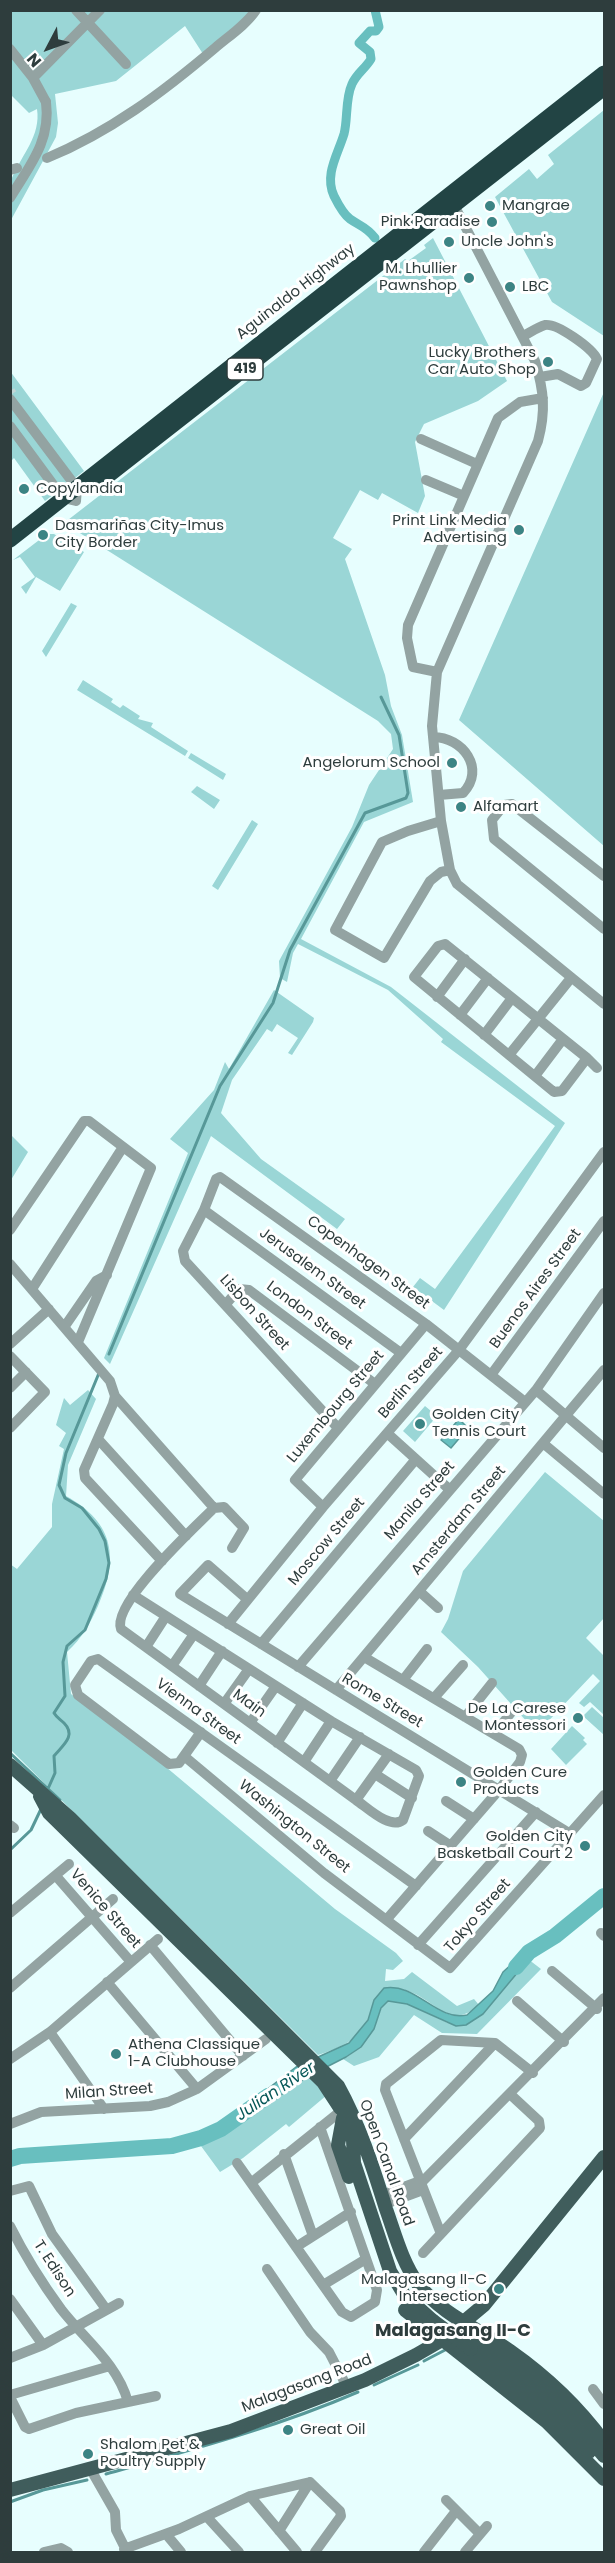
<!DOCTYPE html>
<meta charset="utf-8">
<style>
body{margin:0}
#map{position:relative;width:615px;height:2563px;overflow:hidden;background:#e7fefe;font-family:Poppins,sans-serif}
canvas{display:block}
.frame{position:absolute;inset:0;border:12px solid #2e3d3d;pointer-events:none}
.north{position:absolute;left:18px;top:18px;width:60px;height:60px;-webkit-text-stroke:4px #fff;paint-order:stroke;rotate:229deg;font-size:16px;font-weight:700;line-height:24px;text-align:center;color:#2e3d3d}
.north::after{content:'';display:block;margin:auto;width:21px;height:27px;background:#2e3d3d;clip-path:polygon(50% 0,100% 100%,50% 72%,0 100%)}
</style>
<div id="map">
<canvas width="615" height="2563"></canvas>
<div class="frame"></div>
<div class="north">N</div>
</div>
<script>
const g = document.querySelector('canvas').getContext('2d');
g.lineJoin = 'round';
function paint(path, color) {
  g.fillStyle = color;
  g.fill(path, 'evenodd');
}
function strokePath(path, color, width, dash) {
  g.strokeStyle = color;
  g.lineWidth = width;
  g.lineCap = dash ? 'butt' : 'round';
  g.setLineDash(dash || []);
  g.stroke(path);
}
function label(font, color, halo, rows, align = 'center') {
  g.font = font + ' Poppins,sans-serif';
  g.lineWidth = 6;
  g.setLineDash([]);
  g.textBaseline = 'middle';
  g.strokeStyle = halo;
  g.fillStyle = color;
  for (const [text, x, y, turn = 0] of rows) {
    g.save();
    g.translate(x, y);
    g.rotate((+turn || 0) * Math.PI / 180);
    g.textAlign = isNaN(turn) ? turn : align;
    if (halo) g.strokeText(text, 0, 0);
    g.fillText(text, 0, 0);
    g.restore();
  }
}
paint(new Path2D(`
 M11,11H252L203,54L185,26L116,81L55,94L58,123L56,137L11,220C11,207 7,189 12,178C22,154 41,136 37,109L29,113L11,95Z
 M604,110V336L552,302L495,197L529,169L537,179L554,164L548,155Z
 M433,238L507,381L478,401L424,424L415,442L425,496L418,513L382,493L378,500L360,490L333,538L352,549L345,559L385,675L391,706L402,735L413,802L364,822L301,939L391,987L565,1123L444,1310L413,1287L420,1278L435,1289L555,1126L441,1042L443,1039L388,990L298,944L293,953L287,982L280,978L279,961L352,827L369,785L393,749L391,734L378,721L64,523L405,259L408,261L426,248L424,245Z
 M10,371L84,471L45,501L14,458L11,461Z
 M604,392V846L459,720Z
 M47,534H54L84,552L60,591L36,577L26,594L21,587L35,577L20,557L13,560Z
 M71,603L77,606L46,657L42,651Z
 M83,680L113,699L111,702L120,708L123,705L140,716L138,719L153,723L151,727L188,751L185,756L77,690Z
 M191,753L226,774L223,780L188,758Z
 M197,786L220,800L214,809L191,792Z
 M252,820L258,824L218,890L212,886Z
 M274,990L314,1018L313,1022L292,1055L288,1053L298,1038L277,1024L272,1032L267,1029L232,1080L221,1113L261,1159L345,1219L337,1229L211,1136L110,1364L104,1358L188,1153L170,1139L214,1090L225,1062L229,1069Z
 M11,1135L28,1152L11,1180Z
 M88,1390L96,1399L68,1465L66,1496C115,1523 119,1559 98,1606C90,1624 82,1638 67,1652L71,1694L160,1762L335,1909L396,1953L403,1961L393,1970L386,1969L385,1981L404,1979L412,1972L457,2006L474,1999L479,2005C452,2029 439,2005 413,1993C406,1989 398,1989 390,1987C368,2004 379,2001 368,2021C356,2042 339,2048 318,2055L11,1750L10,1564L17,1569L52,1527V1504L64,1449L59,1446L66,1433L56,1425L64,1398L70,1405Z
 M425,1406L437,1416L415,1442L403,1431Z
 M545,1472L604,1521V1618L586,1638L604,1656V1715L590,1702L584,1707L579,1703L600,1681L593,1674L537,1733L478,1667L441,1632L448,1619L463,1571Z
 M592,1707L604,1718V1735L583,1716Z
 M572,1726L585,1738L583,1740L587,1744L566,1765L551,1749Z
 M528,1959L541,1969L477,2034L442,2033L414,2015L379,2057L354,2066L343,2059C360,2051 370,2034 378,2017C381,2010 381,2006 388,2001L407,2004L448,2023L483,2014Z
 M309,2076L327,2095L289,2127L286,2124L243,2158L220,2172L201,2146L236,2127Z`), '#9ad6d6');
const water = new Path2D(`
 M459,1419L468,1428L451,1448L441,1440Z
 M528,1949L533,1954L483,2014L466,2025L456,2026L407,2004L388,2001L381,2008L374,2029L361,2047L346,2057L307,2077L255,2113L248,2104L296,2067L349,2043L368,2020L374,2000L384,1988C416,1982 437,2022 467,2015L493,1991L503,1972Z`);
paint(water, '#68bfbf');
strokePath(water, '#579898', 1.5);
strokePath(new Path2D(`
 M109,1354L220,1086L273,1003L290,950L365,813L406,798L408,793L399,735L381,697
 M10,1753L60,1800
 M47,1791L55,1773L54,1756C62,1746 77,1736 64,1723C60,1719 57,1718 54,1713L65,1696L63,1662L67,1646L85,1630L106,1579L109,1563L105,1541L99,1529L82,1508L65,1498L59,1485L66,1453L99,1373
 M10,1850L31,1830L41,1809
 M424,2361L447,2349
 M374,2385L418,2365
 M106,2474C191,2450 277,2427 358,2392
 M10,2502L43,2490L87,2480`), '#579898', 3);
strokePath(new Path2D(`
 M375,10L379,27L376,31H370L359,43L370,52L371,59C365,69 357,73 352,84C345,99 348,119 344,134C338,154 324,175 334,196C338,204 343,214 350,219C360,226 367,227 375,238`), '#68bfbf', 9);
strokePath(new Path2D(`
 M516,1967L529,1952L555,1936L604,1896
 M10,2159L20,2156L172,2146L201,2138L221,2129L268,2096`), '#68bfbf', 16);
strokePath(new Path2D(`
 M10,391L12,394`), '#c2d7d7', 10, [10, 5]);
strokePath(new Path2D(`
 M76,10L126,64
 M10,49L33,78L46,102
 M33,78L100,10
 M47,158C110,132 163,92 215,48C229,36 246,25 256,10
 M10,170L17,168
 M454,205L535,361C544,391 546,411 538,441L437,672L432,726L441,821L450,870L457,884L604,1004
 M523,336C529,333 538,327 545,325C557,323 592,348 597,359L586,383L581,386L558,374L540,377
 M10,399L77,488L76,501L63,498L10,426
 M421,439L477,464
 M426,480L464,496
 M437,672L413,667L407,638L408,625L498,418L520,402L543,398
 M433,737C463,737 486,769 463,793L439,795
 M441,821L408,831L382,842L335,930L384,958L430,881L441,872L450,870
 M604,876L512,804L504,805L492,820L494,839L604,929
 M437,997L465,959
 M460,1015L488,978
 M484,1035L512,998
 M509,1055L571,978
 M587,1058L562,1091L554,1092L414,977L438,946L445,944L587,1058L597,1068
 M535,1076L563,1039
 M204,1210L401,1353
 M10,1230L84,1121H89L151,1168L78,1342
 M10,1264L110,1381L115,1396L113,1404L84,1470L85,1478L162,1561
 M32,1289L123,1147
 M226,1304L239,1289L249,1290L375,1384
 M65,1326L96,1281L107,1275
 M10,1344L49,1309
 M10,1356L45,1392L10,1428
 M491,1375L604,1221
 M10,1388L26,1372
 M536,1390L604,1448
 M115,1396L214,1508
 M338,1428L185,1261L183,1251L204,1210L216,1179L220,1177L426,1324L525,1402
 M387,1433L449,1489
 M98,1439L186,1536
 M544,1444L604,1494
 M323,1507L295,1480L426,1324
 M419,1591L438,1608
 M133,1595L331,1721L416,1770L419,1776L403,1820C390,1830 368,1808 356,1800L121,1629C111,1604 195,1527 214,1508L224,1507L244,1528L232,1548
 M247,1599L208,1565L180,1594L569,1833
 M228,1624L323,1507L459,1350L604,1152
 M261,1644L416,1459
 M146,1647L166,1616
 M364,1657L519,1749L522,1755L520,1762L499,1790L387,1919
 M172,1666L194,1634
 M298,1667L536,1390L604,1293
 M403,1680L427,1649
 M199,1686L222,1651
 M336,1690L604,1370
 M434,1698L463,1665
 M224,1704L249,1669
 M465,1717L492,1683
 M250,1723L276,1686
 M201,1732L179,1763L169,1764L78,1695L75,1685L91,1661L98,1659L416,1886
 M494,1734L514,1709
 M277,1743L303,1703
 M184,1756L324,1873L450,1968L604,1795
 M304,1762L331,1721
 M375,1774L412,1798
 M330,1781L360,1737
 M356,1800L389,1754
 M446,1801L474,1819
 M10,1825L14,1828
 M428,1831L451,1846
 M56,1876L131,1962
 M10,1913L69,1864
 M601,1933L604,1936
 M150,1945L243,2056
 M418,1945L536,1812
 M552,1971L597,2009
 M107,1982L197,2089
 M10,1988L113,1899
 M517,2001L564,2042
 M50,2032L104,2109
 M10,2059L50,2032L158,1939
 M10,2124L41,2112L150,2106L168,2102L197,2089L266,2039
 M404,2139L495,2043
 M284,2154L313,2236
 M237,2163L342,2312L351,2317L375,2302L377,2290L320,2127
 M251,2183L341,2111
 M421,2183L604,1998
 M10,2191L29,2186L52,2234L106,2309
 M382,2195L420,2181
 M385,2204L423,2190
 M10,2226C24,2254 42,2283 61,2309C85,2340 117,2363 128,2402
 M441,2234L385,2090L386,2084L441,2040L495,2043L533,2073
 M296,2247L351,2212
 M423,2253L540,2128L539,2121L511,2095
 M267,2269L310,2332L329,2352L347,2387
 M323,2285L366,2259
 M10,2299L43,2345
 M10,2358L43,2345L119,2303
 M593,2389L604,2404
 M10,2395L110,2366
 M10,2397L25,2427L29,2429L76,2413L156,2396
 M91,2470L115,2512L116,2530L127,2552
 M250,2496L297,2552
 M446,2500L480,2534
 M207,2517L239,2552
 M279,2531L310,2482
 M166,2534L181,2552
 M124,2549L179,2529L250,2496L310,2482L340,2511L341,2516L315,2552
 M44,2552L61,2548L68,2552
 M424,2552L456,2511
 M465,2552L487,2526`), '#93a3a2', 10);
strokePath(new Path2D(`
 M10,1765L70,1818L338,2086C359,2124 373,2167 386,2209C395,2234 402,2262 418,2284C442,2315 479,2329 510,2351C547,2377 577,2405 604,2442
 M40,1796L49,1813L323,2082L340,2108
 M343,2118L338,2145L349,2177
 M347,2126L353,2140L354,2163L390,2271L405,2296L433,2321
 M405,2310L547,2422L604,2479
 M477,2343L541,2387L562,2406L604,2456
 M471,2349L555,2414L589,2452
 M10,2490L231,2431L365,2380L416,2355L442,2340L484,2305L604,2157`), '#405d5c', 14);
strokePath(new Path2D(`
 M100,482L604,88
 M10,540L604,73`), '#244', 15);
strokePath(new Path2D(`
 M10,198C30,165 51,141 46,102`), '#93a3a2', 10);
strokePath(new Path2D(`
 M433,2321L471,2349`), '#405d5c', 14);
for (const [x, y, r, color] of [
 [490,206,6,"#3c8484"],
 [492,222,6,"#3c8484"],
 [449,242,6,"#3c8484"],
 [469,278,6,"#3c8484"],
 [510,287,6,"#3c8484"],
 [548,362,6,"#3c8484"],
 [24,489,6,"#3c8484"],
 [519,530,6,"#3c8484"],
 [43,535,6,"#3c8484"],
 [452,763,6,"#3c8484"],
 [461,807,6,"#3c8484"],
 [420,1424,6,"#3c8484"],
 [578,1718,6,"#3c8484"],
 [461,1782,6,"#3c8484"],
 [585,1846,6,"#3c8484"],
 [116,2054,6,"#3c8484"],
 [499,2289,6,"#3c8484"],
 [288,2430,6,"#3c8484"],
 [88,2454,6,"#3c8484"]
]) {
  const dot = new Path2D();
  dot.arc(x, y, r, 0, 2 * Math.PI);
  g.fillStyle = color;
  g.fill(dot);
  strokePath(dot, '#fff', 2);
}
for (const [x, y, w] of [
 [245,369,36]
]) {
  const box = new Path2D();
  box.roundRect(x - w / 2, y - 11, w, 22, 4.5);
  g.fillStyle = '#fff';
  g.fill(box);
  strokePath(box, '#2e3d3d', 1.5);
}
label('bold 14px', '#2e3d3d', null, [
 ["419",245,369]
]);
label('15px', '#2e3d3d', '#fff', [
 ["Mangrae",502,206],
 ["Pink Paradise",480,222,"right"],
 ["Uncle John's",461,242],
 ["M. Lhullier",457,269,"right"],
 ["Pawnshop",457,286,"right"],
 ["LBC",522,287],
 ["Lucky Brothers",536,353,"right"],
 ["Car Auto Shop",536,370,"right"],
 ["Copylandia",36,489],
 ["Print Link Media",507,521,"right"],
 ["Advertising",507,538,"right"],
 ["Dasmariñas City-Imus",55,526],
 ["City Border",55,543],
 ["Angelorum School",440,763,"right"],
 ["Alfamart",473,807],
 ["Golden City",432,1415],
 ["Tennis Court",432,1432],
 ["De La Carese",566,1709,"right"],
 ["Montessori",566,1726,"right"],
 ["Golden Cure",473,1773],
 ["Products",473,1790],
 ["Golden City",573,1837,"right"],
 ["Basketball Court 2",573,1854,"right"],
 ["Athena Classique",128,2045],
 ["1-A Clubhouse",128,2062],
 ["Malagasang II-C",487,2280,"right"],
 ["Intersection",487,2297,"right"],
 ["Great Oil",300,2430],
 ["Shalom Pet &",100,2445],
 ["Poultry Supply",100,2462]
], 'left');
label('15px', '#2e3d3d', '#fff', [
 ["Aguinaldo Highway",296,292,-38],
 ["Copenhagen Street",368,1263,36],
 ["Jerusalem Street",312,1269,36],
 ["Buenos Aires Street",536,1289,-54],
 ["Lisbon Street",254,1313,48],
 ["London Street",309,1316,37],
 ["Berlin Street",411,1383,-49],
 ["Luxembourg Street",336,1407,-50],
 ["Manila Street",420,1501,-49],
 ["Amsterdam Street",459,1521,-50],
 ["Moscow Street",327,1542,-50],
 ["Rome Street",382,1701,31],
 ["Main",249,1704,36],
 ["Vienna Street",198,1712,36],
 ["Washington Street",294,1827,39],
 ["Venice Street",105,1909,49],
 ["Tokyo Street",478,1916,-49],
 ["Milan Street",109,2092,-4],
 ["Open Canal Road",386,2163,70],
 ["T. Edison",54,2269,57],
 ["Malagasang Road",307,2384,-21]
]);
label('italic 16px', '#055657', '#fff', [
 ["Julian River",276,2092,-34]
]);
label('bold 18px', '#2e3d3d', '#fff', [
 ["Malagasang II-C",453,2331]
]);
</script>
